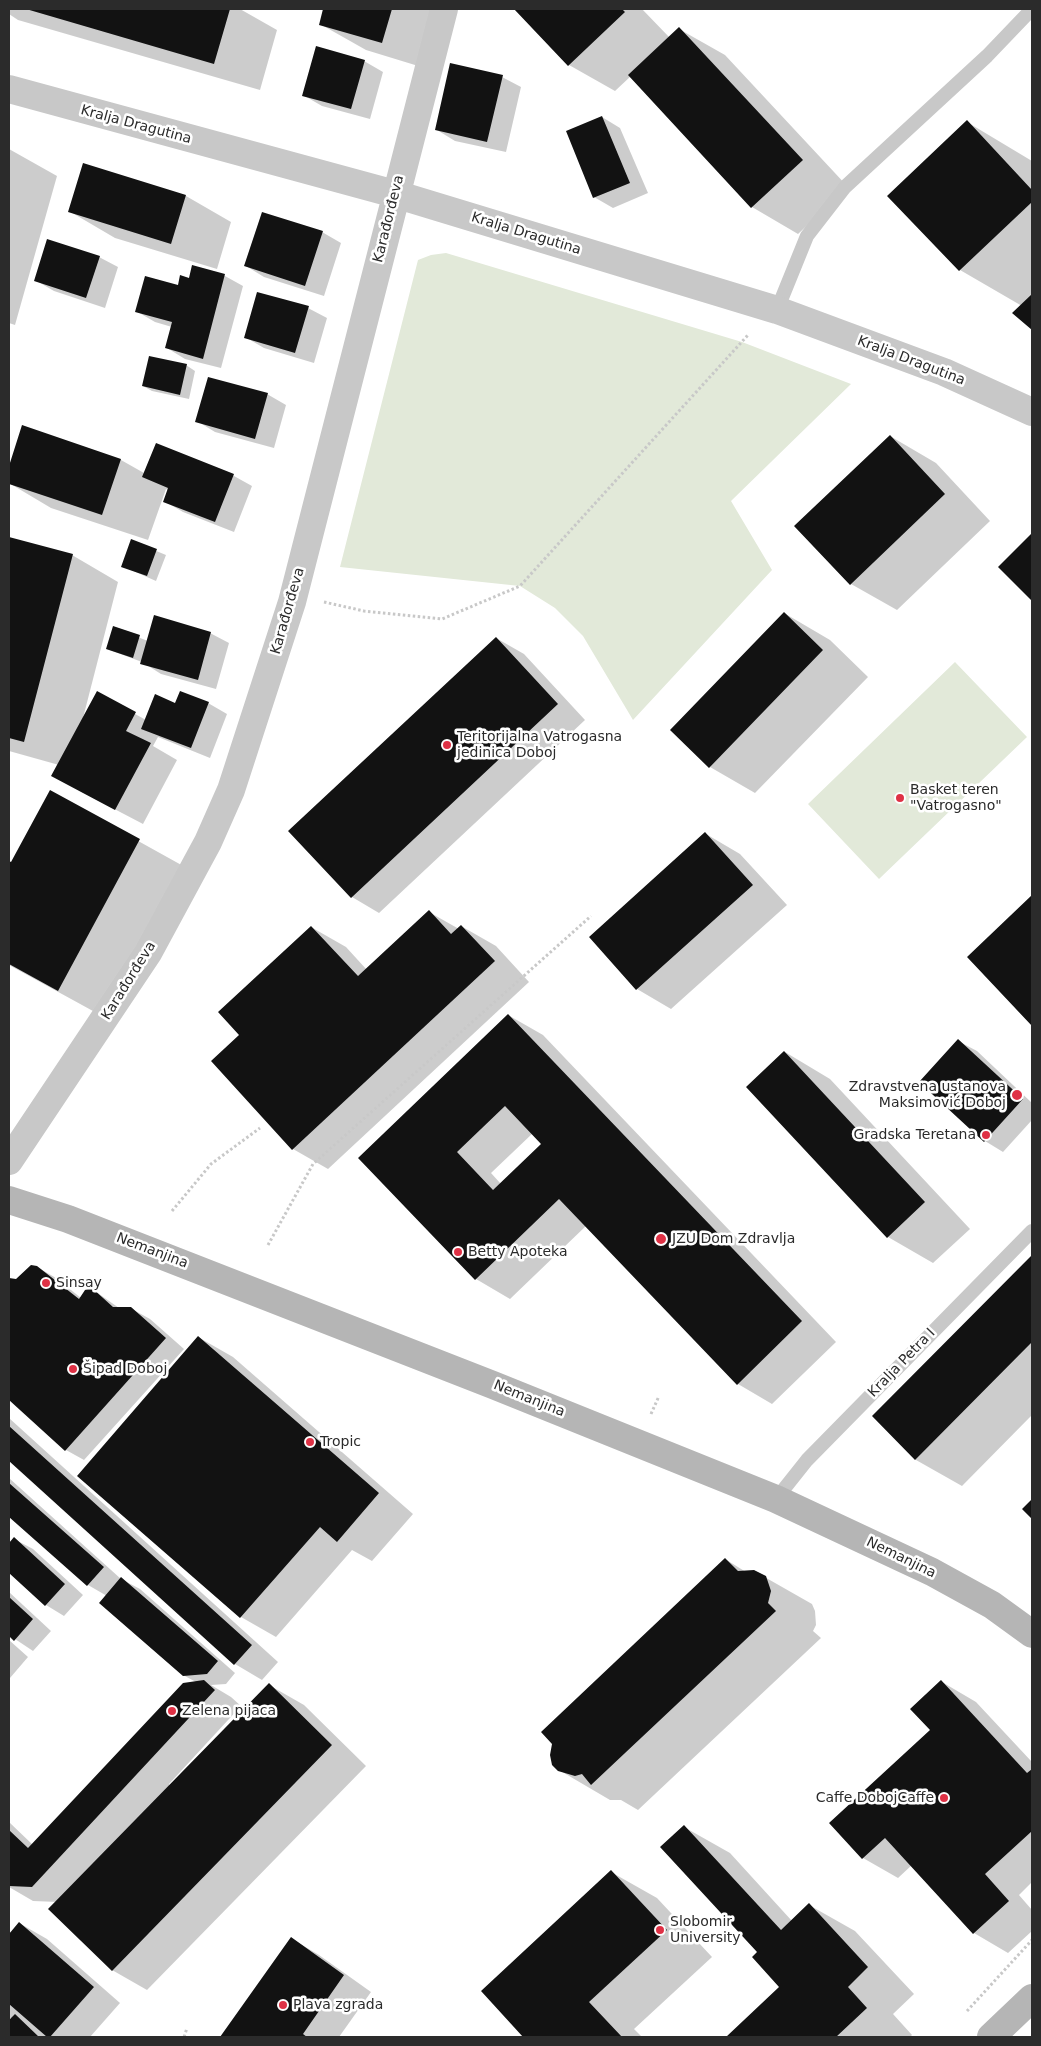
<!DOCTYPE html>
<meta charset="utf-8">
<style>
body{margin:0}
#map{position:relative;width:1041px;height:2046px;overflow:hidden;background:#fff;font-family:"DejaVu Sans",sans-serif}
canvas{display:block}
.frame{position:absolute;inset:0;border:10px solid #2b2b2b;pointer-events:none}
</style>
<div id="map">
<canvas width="1041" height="2046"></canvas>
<div class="frame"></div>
</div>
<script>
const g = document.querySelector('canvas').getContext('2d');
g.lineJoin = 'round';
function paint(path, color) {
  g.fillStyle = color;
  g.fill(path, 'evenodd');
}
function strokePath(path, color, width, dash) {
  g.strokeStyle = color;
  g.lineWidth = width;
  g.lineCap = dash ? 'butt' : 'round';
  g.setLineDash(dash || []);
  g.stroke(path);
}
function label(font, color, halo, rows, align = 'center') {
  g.font = font + ' "DejaVu Sans",sans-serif';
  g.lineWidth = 5;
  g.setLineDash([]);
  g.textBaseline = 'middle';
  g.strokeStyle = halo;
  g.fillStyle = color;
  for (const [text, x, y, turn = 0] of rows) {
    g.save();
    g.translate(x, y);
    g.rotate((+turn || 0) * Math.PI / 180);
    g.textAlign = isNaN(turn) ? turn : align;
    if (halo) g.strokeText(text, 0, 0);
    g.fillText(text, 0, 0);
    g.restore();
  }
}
paint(new Path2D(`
 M446,253L742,342L851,384L731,501L772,570L633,720L583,636L555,608L520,586L340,567L418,260L431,255Z
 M955,662L1027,737L879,879L808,804Z`), '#e2e9d9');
paint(new Path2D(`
 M9,9H240L277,30L260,90L18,20L9,14Z
 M324,9H446L428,69L366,50L320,24Z
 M516,9H642L670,38L679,29L725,55L848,187L798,234L752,207L631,76L615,91L569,65Z
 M364,61L383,72L370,119L322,106L303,95Z
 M502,77L521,87L506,152L455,141L437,130Z
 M602,117L620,128L648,193L613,208L594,197Z
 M967,122L1032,161V329L1014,313L1022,306L960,270L889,196Z
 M9,149L57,176L15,325L9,323Z
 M186,196L231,222L217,269L115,238L69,211Z
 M322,232L341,243L324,296L264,277L246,266Z
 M99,257L118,267L105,308L54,291L35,280Z
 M193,267L225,276L243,286L221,368L185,359L167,348L172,327L155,322L136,311L190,279Z
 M308,308L327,318L314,363L264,348L245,337Z
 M186,365L195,371L189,399L152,391L143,386Z
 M267,394L286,405L274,448L215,432L197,421Z
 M23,427L121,460L144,473L156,444L234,476L252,486L234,532L183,512L164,501L168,490L166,489L148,540L51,508L9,483V470Z
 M890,436L936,463L990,521L897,610L851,584Z
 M1032,535V599L1000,567Z
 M9,538L72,555L118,582L83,718L97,693L146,720L176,704L208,703L227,714L210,758L158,737L153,746L177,760L143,824L80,791L59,765L9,751Z
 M132,541L166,555L156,581L122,566Z
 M784,613L830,640L868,677L755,793L710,767Z
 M114,628L148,641L210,633L229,643L216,689L161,674L142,662L107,649Z
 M496,638L524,654L585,720L379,913L352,897Z
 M50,792L194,872L113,1022L9,965V862L11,864Z
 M706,834L740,854L787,905L671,1009L637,989Z
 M1032,896V1024L969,957Z
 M429,912L459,929L461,926L496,946L529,982L328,1169L293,1149L241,1035L311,927L346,947L367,970Z
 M508,1015L543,1035L836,1342L772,1404L738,1384L587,1225L510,1299L476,1279L360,1158ZM533,1133L543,1144L501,1184L491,1173Z
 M958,1041L977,1051L1032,1103V1120L1003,1152L985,1141L920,1082Z
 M785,1052L830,1079L970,1229L933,1263L888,1237Z
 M1032,1257V1415L962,1486L916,1460L874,1416Z
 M37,1267L56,1278L81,1298L92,1289L119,1308H130L150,1319L184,1349L84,1460L66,1450L9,1399V1280L17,1281Z
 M198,1337L233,1357L413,1514L372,1561L352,1550L276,1637L241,1617L79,1476Z
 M9,1418L278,1662L262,1680L235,1664L9,1460Z
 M9,1478L121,1579L140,1589L235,1673L226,1684L211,1685L231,1697L241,1706L169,1784L170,1786L269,1685L304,1705L366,1766L147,1990L112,1970L58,1902L33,1901L9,1887V1822L33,1845L196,1682L183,1675L107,1596L88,1585L9,1515Z
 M14,1539L33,1549L83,1595L64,1616L46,1605L9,1571V1545Z
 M725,1559L746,1572L754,1571L812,1604L815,1611L816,1625L813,1631L821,1638L638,1810L621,1800H610L564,1773L553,1764Z
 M9,1592L51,1631L33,1651L9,1635Z
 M9,1640L28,1657L10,1678L9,1677Z
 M942,1682L976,1702L1032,1762V1882L1019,1895L1032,1910V1931L1008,1953L974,1933L912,1865L898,1878L863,1858L831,1823L931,1730Z
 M684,1827L730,1853L792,1921L809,1905L855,1931L914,1994L893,2014L912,2035L910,2037H727L781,1987Z
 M611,1872L657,1898L712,1957L634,2029L642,2037H525L482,1991Z
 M19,1923L47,1939L120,2003L90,2037H9V2022L12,2019L9,2017V1930L11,1933Z
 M292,1939L319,1955L371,1992L339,2037H221Z`), '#0003');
paint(new Path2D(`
 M26,9H230L214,64Z
 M323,9H392L382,43L319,25Z
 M514,9H622L625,12L568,66Z
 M679,27L803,160L751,208L628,75Z
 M316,46L365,60L351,109L302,96Z
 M450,63L503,75L487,142L435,130Z
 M602,116L630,183L593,198L566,131Z
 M967,120L1032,190V202L959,271L887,196Z
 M83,163L186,195L171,244L68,212Z
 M262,212L323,231L305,286L244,266Z
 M47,239L100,256L86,298L34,281Z
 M192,265L225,274L203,359L165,348L172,322L135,312L145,276L178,285L180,275L189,278Z
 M257,292L309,306L295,353L244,338Z
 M1032,294V330L1012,313Z
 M149,356L187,364L180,395L142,386Z
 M208,377L268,393L255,439L195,422Z
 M22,425L121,459L102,515L9,484V466Z
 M890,435L945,494L850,585L794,526Z
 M156,443L234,474L215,522L163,502L168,488L142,477Z
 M1032,533V601L998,567Z
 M9,537L73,554L24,742L9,738Z
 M131,539L157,549L147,576L121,567Z
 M784,612L823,650L709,768L670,730Z
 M154,615L211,632L198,680L140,664Z
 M113,626L140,635L133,658L106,649Z
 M496,637L558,704L351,898L288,831Z
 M97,691L136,712L126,731L151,743L115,810L51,776Z
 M180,691L209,702L191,748L141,729L155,694L175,703Z
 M50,790L140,839L58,991L9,964V861L11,862Z
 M705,832L753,885L636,990L589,937Z
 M1032,895V1026L967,957Z
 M429,910L451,934L461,925L495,961L292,1150L211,1061L239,1035L218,1012L311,926L358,976Z
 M508,1014L802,1321L737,1385L559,1199L475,1280L358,1158ZM505,1106L541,1144L493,1190L457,1152Z
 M958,1039L1023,1099L984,1142L919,1082Z
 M784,1051L925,1202L887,1238L746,1087Z
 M1032,1255V1342L915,1460L872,1416Z
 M31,1265L37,1266L79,1299L85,1290L92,1288L113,1307H131L166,1338L65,1451L9,1400V1278L16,1279Z
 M198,1336L379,1493L337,1542L320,1527L240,1618L77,1476Z
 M9,1426L252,1645L234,1665L9,1461Z
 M9,1483L104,1567L87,1586L9,1517Z
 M1032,1499V1519L1022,1509Z
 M14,1537L65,1584L45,1606L9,1573V1543Z
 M725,1558L738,1571L754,1570L766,1576L771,1591L768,1603L776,1611L591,1785L582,1774L575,1776L558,1771L552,1765L550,1755L552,1744L541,1732Z
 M121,1577L218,1661L207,1674L183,1676L99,1603Z
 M9,1597L33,1619L14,1641L9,1636Z
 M204,1680L215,1690L32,1887L9,1886V1830L28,1848L183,1683Z
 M941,1680L1027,1773L1032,1769V1831L985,1874L1009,1901L973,1934L885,1838L862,1859L829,1823L930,1730L910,1709Z
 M269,1683L332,1745L112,1971L48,1909Z
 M684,1825L781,1930L809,1903L868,1967L848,1987L867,2008L836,2037H726L779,1987L752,1957L757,1952L660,1847Z
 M611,1870L667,1930L589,2002L622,2037H523L481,1991Z
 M19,1922L94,1987L50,2037H47L9,2004V1934Z
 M291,1937L344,1975L303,2034L307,2037H220Z
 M15,2014L39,2037H9V2020Z`), '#121212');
strokePath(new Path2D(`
 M324,602L364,611L442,619L520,586L748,335
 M172,1211L211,1164L260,1128
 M268,1245L313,1164L591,916
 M651,1414L659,1396
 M967,2011L1032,1940
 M184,2037L187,2028`), '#c8c8c8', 3, [2.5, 2.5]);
strokePath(new Path2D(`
 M777,310L807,236L845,187L987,56L1032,9
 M776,1499L807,1460L1032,1231`), '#c8c8c8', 14);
strokePath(new Path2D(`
 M9,89L395,194L777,310L944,372L1032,412
 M9,1161L148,953L208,842L231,790L292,602L444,9`), '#c8c8c8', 28);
strokePath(new Path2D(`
 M9,1200L68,1219L493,1385L776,1499L932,1572L992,1605L1032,1634
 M991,2037L1032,1998`), '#b5b5b5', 28);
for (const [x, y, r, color] of [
 [447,745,5,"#df3145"],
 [900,798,5,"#df3145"],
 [1017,1095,6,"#df3145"],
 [986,1135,5,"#df3145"],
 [661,1239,6,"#df3145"],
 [458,1252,5,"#df3145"],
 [46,1283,5,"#df3145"],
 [73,1369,5,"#df3145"],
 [310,1442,5,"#df3145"],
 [172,1711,5,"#df3145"],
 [944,1798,5,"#df3145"],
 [660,1930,5,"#df3145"],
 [283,2005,5,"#df3145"]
]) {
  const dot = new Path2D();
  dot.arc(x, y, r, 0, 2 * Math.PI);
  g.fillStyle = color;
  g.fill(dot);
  strokePath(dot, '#fff', 2);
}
label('14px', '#2b2b2b', '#fff', [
 ["Kralja Dragutina",136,125,15],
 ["Karađorđeva",389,219,-76],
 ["Kralja Dragutina",526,234,17],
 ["Kralja Dragutina",911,361,21],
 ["Karađorđeva",288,611,-74],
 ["Karađorđeva",129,981,-58],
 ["Nemanjina",152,1251,21],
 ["Kralja Petra I",902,1363,-46],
 ["Nemanjina",529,1399,22],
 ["Nemanjina",901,1558,26]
]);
label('14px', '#2b2b2b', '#fff', [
 ["Teritorijalna Vatrogasna",457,737],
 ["jedinica Doboj",457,753],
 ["Basket teren",910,790],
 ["\"Vatrogasno\"",910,806],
 ["Zdravstvena ustanova",1006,1087,"right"],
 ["Maksimović Doboj",1006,1103,"right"],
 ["Gradska Teretana",976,1135,"right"],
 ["JZU Dom Zdravlja",672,1239],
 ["Betty Apoteka",468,1252],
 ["Sinsay",56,1283],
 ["Šipad Doboj",83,1369],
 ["Tropic",320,1442],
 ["Zelena pijaca",182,1711],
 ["Caffe DobojCaffe",934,1798,"right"],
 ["Slobomir",670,1922],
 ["University",670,1938],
 ["Plava zgrada",293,2005]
], 'left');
</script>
